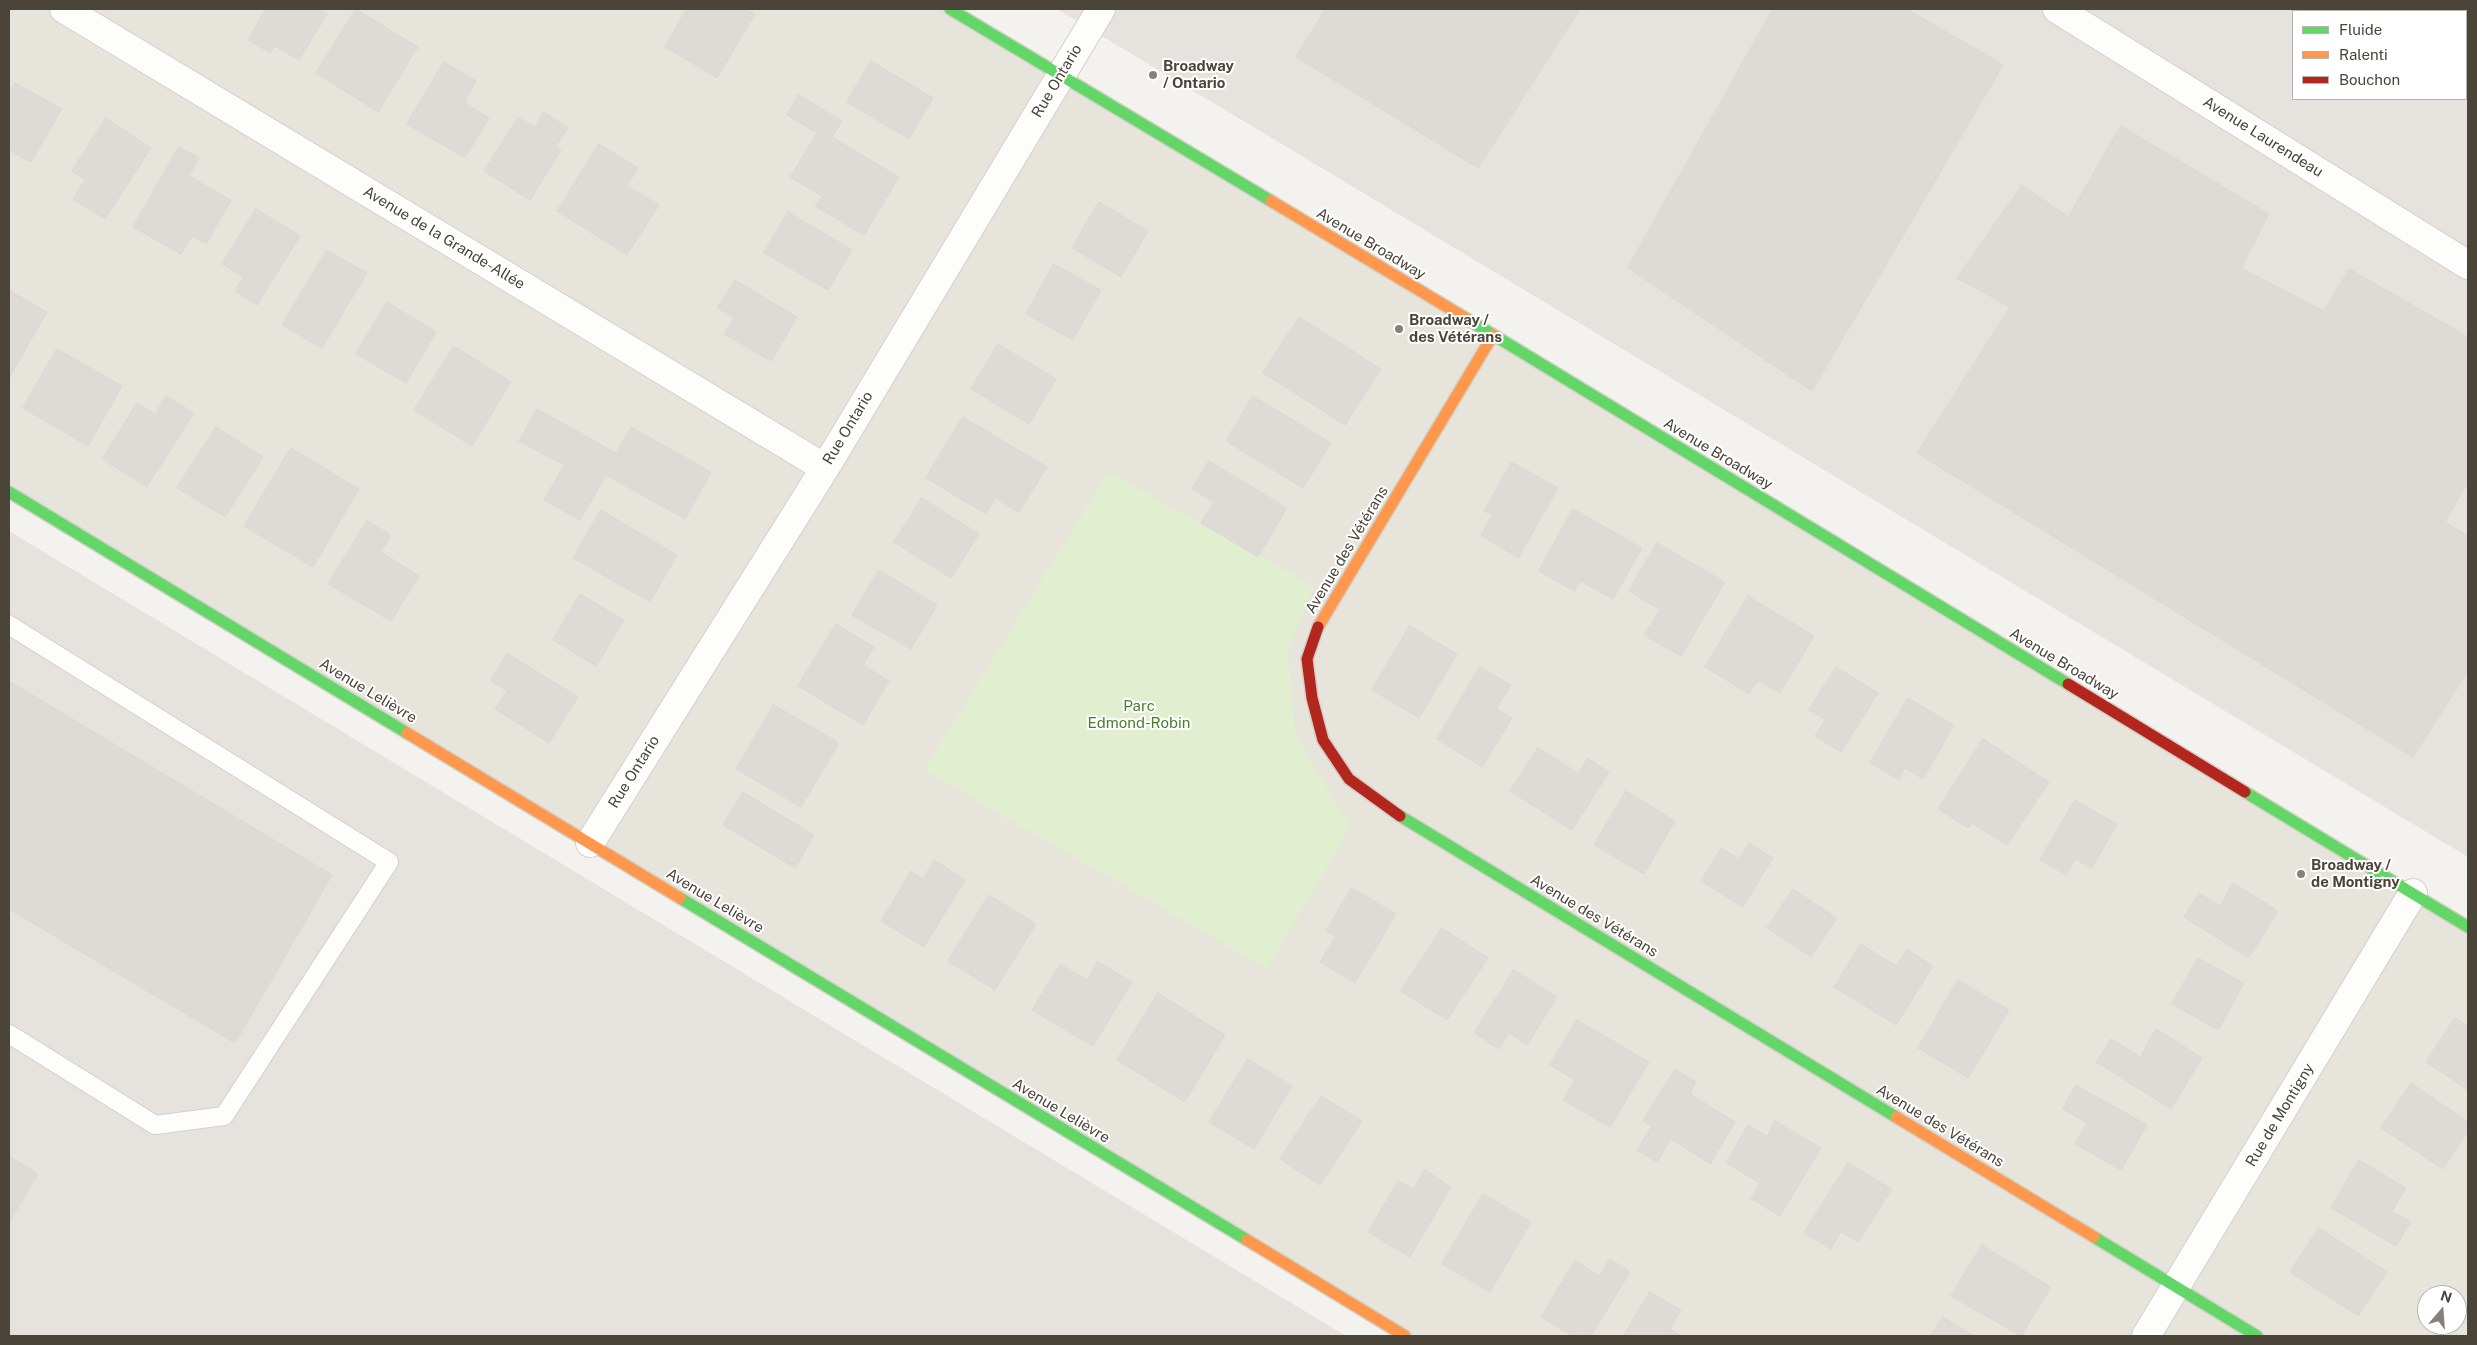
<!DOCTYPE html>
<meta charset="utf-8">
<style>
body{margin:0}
#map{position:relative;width:2477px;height:1345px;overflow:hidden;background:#f4f2ee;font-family:"Public Sans",sans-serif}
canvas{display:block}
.frame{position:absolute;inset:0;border:10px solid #4b4439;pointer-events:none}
.legend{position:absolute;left:2292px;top:10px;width:175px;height:90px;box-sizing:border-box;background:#fff;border:1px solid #b7b4b0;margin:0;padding:6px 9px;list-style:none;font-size:15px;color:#4b4439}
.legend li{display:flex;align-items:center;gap:10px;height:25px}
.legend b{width:25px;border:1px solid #b7b4b0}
.north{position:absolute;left:2417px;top:1285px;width:50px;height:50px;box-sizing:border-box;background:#fff;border:1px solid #b7b4b0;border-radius:50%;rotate:18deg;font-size:14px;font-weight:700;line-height:20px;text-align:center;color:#4b4439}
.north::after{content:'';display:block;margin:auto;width:18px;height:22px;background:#868178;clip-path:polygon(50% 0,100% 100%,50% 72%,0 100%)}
</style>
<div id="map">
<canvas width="2477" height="1345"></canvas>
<div class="frame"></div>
<ul class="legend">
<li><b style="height:6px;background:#63d668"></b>Fluide</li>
<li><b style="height:6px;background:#ff974d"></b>Ralenti</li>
<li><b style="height:6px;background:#b3261e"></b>Bouchon</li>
</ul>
<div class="north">N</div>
</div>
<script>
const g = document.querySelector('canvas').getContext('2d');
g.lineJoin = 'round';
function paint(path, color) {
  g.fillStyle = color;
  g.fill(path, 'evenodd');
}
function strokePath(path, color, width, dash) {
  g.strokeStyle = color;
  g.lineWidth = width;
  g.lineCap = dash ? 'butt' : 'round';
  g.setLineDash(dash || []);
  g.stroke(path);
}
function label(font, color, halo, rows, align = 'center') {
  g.font = font + ' "Public Sans",sans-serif';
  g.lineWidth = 4;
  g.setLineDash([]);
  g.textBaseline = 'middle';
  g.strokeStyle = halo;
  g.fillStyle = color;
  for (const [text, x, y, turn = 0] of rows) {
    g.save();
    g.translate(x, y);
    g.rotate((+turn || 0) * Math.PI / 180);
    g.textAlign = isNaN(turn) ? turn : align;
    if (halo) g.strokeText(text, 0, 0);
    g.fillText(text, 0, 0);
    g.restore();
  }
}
paint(new Path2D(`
 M9,9H945L2468,925V1336H1403L9,493ZM2427,1295H2457V1325H2427Z`), '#e7e4dc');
paint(new Path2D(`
 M1057,9H2468V857ZM2293,11H2466V99H2293Z
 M9,531L1346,1336H9Z`), '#e6e2de');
paint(new Path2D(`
 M1108,472L1314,586L1287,651L1296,735L1350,828L1267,969L924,770Z`), '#e1eecf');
const building = new Path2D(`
 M266,9H318L327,14L299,60L275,46L270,53L248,40Z
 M356,9L418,47L378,112L316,73Z
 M687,9H745L755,14L717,78L665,47Z
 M1326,9H1580L1478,168L1296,57Z
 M1773,9H1907L2003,65L1812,391L1628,268Z
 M871,61L933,98L909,139L847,102Z
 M444,62L476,81L464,102L489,118L465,158L407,124Z
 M15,83L62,109L31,162L9,150V94Z
 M799,95L842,121L832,137L899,177L864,235L815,206L822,196L790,177L817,133L787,115Z
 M544,112L568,128L555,147L561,150L530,200L484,171L518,117L535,127Z
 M106,118L151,148L105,219L73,199L85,180L72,171Z
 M2121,126L2269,214L2241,268L2324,311L2349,269L2468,337V482L2445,522L2468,536V671L2413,757L1917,453L2010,307L1957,278L2022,185L2068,217Z
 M599,144L638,168L627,186L659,205L627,255L557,211Z
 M179,147L199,158L189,176L231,200L206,244L192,236L181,254L133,227Z
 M1099,202L1148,231L1121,277L1072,248Z
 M256,209L300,236L257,305L235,291L243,277L222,264Z
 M788,212L852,250L828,290L764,253Z
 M327,250L367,273L322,348L282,325Z
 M1054,264L1101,290L1073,340L1026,314Z
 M735,280L797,317L771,361L724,334L734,318L718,308Z
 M9,290L47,312L9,378Z
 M387,302L436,332L406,383L356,354Z
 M1299,317L1381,369L1345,425L1263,373Z
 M998,344L1056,379L1029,424L971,389Z
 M454,346L511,382L472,446L414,410Z
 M57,349L122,386L88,446L23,408Z
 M166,396L194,413L147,487L102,459L137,403L155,414Z
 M1253,396L1331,443L1303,488L1226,441Z
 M537,409L616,453L631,427L711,472L685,519L606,475L580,520L544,500L564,465L519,441Z
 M963,417L1047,467L1019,512L995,498L986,514L926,478Z
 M216,427L263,457L225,517L177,488Z
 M291,448L359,489L313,567L244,526Z
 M1209,461L1287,508L1258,557L1201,523L1214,502L1192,489Z
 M1512,462L1558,488L1518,558L1481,535L1492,515L1484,511Z
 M922,498L979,534L951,578L894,542Z
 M1573,509L1642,548L1613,599L1580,581L1574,591L1539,571Z
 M601,510L677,555L650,602L573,558Z
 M367,521L391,535L381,552L419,576L391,621L328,584Z
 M1657,543L1725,582L1681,656L1644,635L1660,610L1629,591Z
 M879,570L937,605L911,649L852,615Z
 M580,594L624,620L596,666L553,640Z
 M1748,596L1814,636L1780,693L1758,680L1749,694L1705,667Z
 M836,624L874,647L863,665L889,681L863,725L798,686Z
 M1410,626L1457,654L1419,718L1372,690Z
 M507,653L578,697L549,743L495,709L507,691L491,681Z
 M1480,667L1511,685L1496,709L1512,718L1482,767L1437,739Z
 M1836,667L1878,693L1841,752L1815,736L1825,719L1809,710Z
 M9,681L332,875L235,1043L9,909Z
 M1908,698L1954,725L1923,779L1905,768L1899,780L1870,763Z
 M774,705L839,743L801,807L736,769Z
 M1983,739L2049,782L2007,845L1972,823L1968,828L1938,809Z
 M1538,748L1578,773L1588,758L1609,772L1572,830L1510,791Z
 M1626,791L1675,821L1644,874L1594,845Z
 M743,792L814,835L795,868L723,825Z
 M2075,800L2117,824L2092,868L2075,859L2066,875L2040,860Z
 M1749,843L1773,858L1743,907L1701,881L1721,848L1739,859Z
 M934,860L965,880L924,947L881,921L911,871L923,879Z
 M2233,883L2278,911L2249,958L2184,917L2199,893L2220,906Z
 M1352,888L1396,914L1355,983L1320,962L1336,936L1326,931Z
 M1793,889L1837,918L1811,957L1767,928Z
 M989,895L1036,924L995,990L948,961Z
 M1442,928L1488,958L1447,1020L1401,991Z
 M1861,944L1896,966L1907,949L1933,966L1896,1025L1834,987Z
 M2198,958L2244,983L2218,1030L2172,1004Z
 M1098,962L1132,982L1093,1046L1032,1010L1060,964L1087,980Z
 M1514,970L1557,997L1527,1045L1509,1033L1499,1049L1474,1033Z
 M1958,980L2009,1010L1968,1078L1918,1048Z
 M1158,993L1225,1035L1185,1102L1117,1060Z
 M2455,1018L2468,1026V1090L2426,1062Z
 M1577,1020L1649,1062L1610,1127L1563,1100L1575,1080L1550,1065Z
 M2156,1029L2202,1058L2171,1109L2096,1062L2111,1039L2140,1057Z
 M1248,1059L1292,1086L1254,1149L1209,1122Z
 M1675,1069L1696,1082L1690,1094L1735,1122L1710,1164L1671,1139L1657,1162L1637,1150L1652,1126L1643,1121Z
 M2411,1083L2468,1122V1131L2443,1169L2381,1128Z
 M2076,1085L2147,1125L2121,1170L2075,1144L2087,1123L2063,1109Z
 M1321,1096L1362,1121L1320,1185L1280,1159Z
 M1775,1121L1821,1148L1780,1216L1751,1199L1760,1183L1726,1163L1748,1125L1767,1136Z
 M9,1156L38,1174L9,1222Z
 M2359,1160L2406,1188L2392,1211L2411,1222L2396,1246L2331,1208Z
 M1848,1163L1892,1189L1858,1242L1841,1232L1831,1249L1804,1233Z
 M1425,1170L1451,1187L1410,1257L1368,1232L1398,1181L1413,1189Z
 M1483,1194L1531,1222L1490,1292L1442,1264Z
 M2319,1228L2387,1272L2358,1316L2290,1272Z
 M1982,1245L2051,1287L2021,1336L1951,1296Z
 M1610,1259L1630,1272L1591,1336H1573L1541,1317L1575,1260L1599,1276Z
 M1650,1292L1681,1310L1670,1329L1681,1336H1623Z
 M1943,1317L1973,1336H1931Z`);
paint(building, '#dedbd6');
strokePath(building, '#dcd9d4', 1);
const lane = new Path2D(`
 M9,625L389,862L224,1116L155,1125L9,1034`);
const street = new Path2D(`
 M64,9L825,468
 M2057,9L2468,265
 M590,843L825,468L1101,9
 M2146,1336L2413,893`);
const fast = new Path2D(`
 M950,9L1271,201
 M1472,322L2068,684
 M9,492L407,733
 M2245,792L2468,927
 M1400,816L1896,1117
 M680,898L1247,1240
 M2094,1237L2257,1336`);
const slow = new Path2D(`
 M1271,201L1472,322
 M1318,627L1493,335
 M407,733L680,898
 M1896,1117L2094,1237
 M1247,1240L1405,1336`);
const jam = new Path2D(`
 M1318,627L1307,659L1312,698L1323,740L1349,779L1400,816
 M2068,684L2245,792`);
strokePath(lane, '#d2d0cb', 20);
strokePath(street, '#d2d0cb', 30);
strokePath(fast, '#d3cfc5', 14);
strokePath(slow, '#d3cfc5', 14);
strokePath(jam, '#d3cfc5', 14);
strokePath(lane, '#fdfdfc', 18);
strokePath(street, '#fdfdfc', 28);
strokePath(fast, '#63d668', 11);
strokePath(slow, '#ff974d', 11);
strokePath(jam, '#b3261e', 11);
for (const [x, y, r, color] of [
 [1153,75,5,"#868178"],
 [1399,329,5,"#868178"],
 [2301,874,5,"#868178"]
]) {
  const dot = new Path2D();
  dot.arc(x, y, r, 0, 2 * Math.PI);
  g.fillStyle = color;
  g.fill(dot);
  strokePath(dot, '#fff', 2);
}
label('bold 15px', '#4b4439', '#fff', [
 ["Broadway",1163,66],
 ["/ Ontario",1163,83],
 ["Broadway /",1409,320],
 ["des Vétérans",1409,337],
 ["Broadway /",2311,865],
 ["de Montigny",2311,882]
], 'left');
label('15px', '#4b4439', '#fff', [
 ["Rue Ontario",1057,81,-59],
 ["Avenue Laurendeau",2263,137,32],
 ["Avenue de la Grande-Allée",444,238,31],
 ["Avenue Broadway",1371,244,31],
 ["Rue Ontario",848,428,-59],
 ["Avenue Broadway",1718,454,31],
 ["Avenue des Vétérans",1347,550,-59],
 ["Avenue Broadway",2064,664,31],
 ["Avenue Lelièvre",368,691,31],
 ["Rue Ontario",634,772,-58],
 ["Avenue Lelièvre",715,901,31],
 ["Avenue des Vétérans",1594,916,31],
 ["Avenue Lelièvre",1061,1111,31],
 ["Rue de Montigny",2280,1115,-59],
 ["Avenue des Vétérans",1940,1126,31]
]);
label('15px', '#4a7f2a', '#fff', [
 ["Parc",1139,706],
 ["Edmond-Robin",1139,723]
]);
</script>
